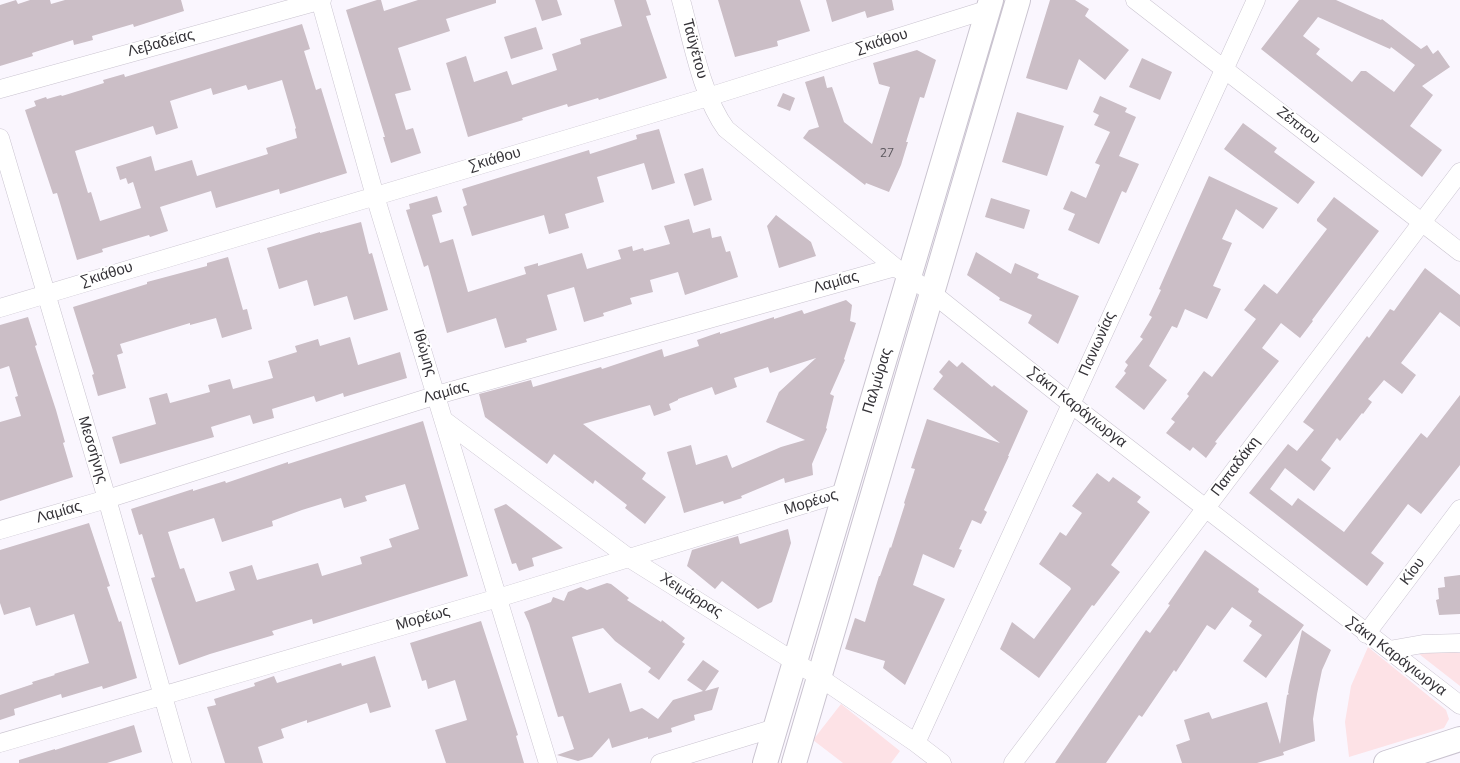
<!DOCTYPE html>
<meta charset="utf-8">
<style>
body{margin:0}
canvas{display:block;background:#faf6fe}
</style>
<canvas width="1460" height="763"></canvas>
<script>
const g = document.querySelector('canvas').getContext('2d');
g.lineJoin = 'round';
function paint(path, color) {
  g.fillStyle = color;
  g.fill(path, 'evenodd');
}
function strokePath(path, color, width, dash) {
  g.strokeStyle = color;
  g.lineWidth = width;
  g.lineCap = dash ? 'butt' : 'round';
  g.setLineDash(dash || []);
  g.stroke(path);
}
function label(font, color, halo, rows, align = 'center') {
  g.font = font + ' "Nunito Sans",sans-serif';
  g.lineWidth = 4;
  g.setLineDash([]);
  g.textBaseline = 'middle';
  g.strokeStyle = halo;
  g.fillStyle = color;
  for (const [text, x, y, turn = 0] of rows) {
    g.save();
    g.translate(x, y);
    g.rotate((+turn || 0) * Math.PI / 180);
    g.textAlign = isNaN(turn) ? turn : align;
    if (halo) g.strokeText(text, 0, 0);
    g.fillText(text, 0, 0);
    g.restore();
  }
}
paint(new Path2D(`
 M1368,647L1446,710L1449,719L1444,728L1349,757L1345,722L1351,686Z
 M1446,651L1460,653V686L1419,654Z
 M841,704L900,751L891,763H843L813,740Z`), '#fde2e6');
paint(new Path2D(`
 M16,0L18,4L30,0H50L51,4L65,0H181L184,11L134,27L133,24L92,36L93,40L74,45L73,40L32,53L33,56L0,66V5Z
 M377,0H381L384,11L418,0H496V3L446,19L450,31L398,48L411,90L395,94L406,130L413,128L421,153L391,163L383,137H385L346,10Z
 M535,0H557L562,15L542,21Z
 M614,0H646L651,15L646,16L667,78L599,100L598,98L568,107L567,104L522,118L523,120L468,137L446,63L466,56L474,82L507,71L512,85L557,70L552,54L581,44L580,39L622,26Z
 M718,0H800L810,31L777,41L778,46L735,57Z
 M826,0H892L894,10L867,18L865,11L832,22Z
 M1050,0H1075L1089,9L1085,16L1129,50L1105,80L1079,59L1067,90L1026,78Z
 M1299,0H1336L1381,20L1382,19L1421,49L1427,45L1433,54L1438,50L1450,67L1422,86L1433,95L1410,126L1442,150L1422,177L1261,49ZM1318,17L1390,49L1391,47L1415,65L1394,92L1366,71H1361L1352,82L1316,54L1320,49L1303,36Z
 M302,24L310,49L304,51L316,90L321,88L347,173L280,194L279,189L216,208L211,191L160,207L168,231L150,237L149,235L102,249L103,252L77,260L57,193L53,194L25,110L36,106L34,101L46,97L47,99L61,95L62,96L104,83L103,80L124,74L125,77ZM282,80L296,128L295,129L297,138L266,148L268,154L197,176L192,160L155,171L151,156L116,167L120,180L126,178L128,184L133,182L141,208L100,221L91,192L88,193L75,151L153,126L156,135L178,128L170,101L211,88L213,95L246,85L248,90Z
 M536,27L543,49L511,59L504,37Z
 M917,50L936,60L924,98L920,97L906,142H908L901,165L889,192L866,183L865,185L803,138L809,130L819,127L805,82L824,76L827,88L832,87L844,122L872,144L890,87L879,84L873,63Z
 M1142,58L1172,72L1160,100L1129,87Z
 M783,93L795,98L790,111L777,106Z
 M1100,96L1127,108L1125,112L1136,117L1119,156L1139,164L1126,193L1122,191L1099,244L1068,230L1075,214L1063,209L1071,191L1086,198L1100,165L1095,163L1110,132L1094,125L1099,115L1093,112Z
 M1017,112L1064,126L1047,176L1002,162Z
 M1243,123L1277,148L1274,152L1315,182L1298,204L1224,149Z
 M659,129L675,183L652,190L644,163L597,177L604,202L565,214L569,228L549,234L544,215L472,236L463,207L467,205L462,189L589,150L590,154L637,139L636,135Z
 M703,168L712,200L694,206L684,174Z
 M1209,176L1278,208L1263,229L1236,209L1222,239L1232,243L1213,286L1221,289L1207,319L1185,309L1177,328L1172,326L1149,366L1167,380L1144,410L1115,387L1126,373L1124,371L1128,365L1125,362L1143,339L1140,337L1152,317L1149,315L1161,290L1159,289Z
 M437,196L442,212L432,215L440,243L453,239L468,292L526,274L524,267L538,263V266L582,253L587,269L621,259L618,250L632,246L633,251L643,248L644,251L670,244L664,226L689,219L693,233L710,228L712,238L721,236L726,252L730,251L738,277L685,295L678,272L650,280L653,292L630,298L632,304L603,313L604,316L584,322L574,287L547,295L557,330L526,339L527,342L505,348L496,318L447,333L428,265L424,267L406,210L410,209L409,204Z
 M1334,197L1379,231L1312,320L1313,321L1300,338L1281,323L1262,348L1279,361L1215,442L1217,443L1206,458L1193,447L1190,451L1166,433L1175,422L1171,419L1189,396L1187,394L1204,371L1212,377L1256,319L1244,310L1264,284L1277,294L1327,229L1317,221V219Z
 M991,198L1030,210L1024,229L985,217Z
 M776,215L811,242L816,256L779,268L767,226Z
 M361,222L369,254L372,253L388,310L354,320L347,296L314,306L307,280L279,289L267,248L320,232V233Z
 M976,252L1011,274L1015,263L1039,274L1037,278L1079,296L1058,344L1028,323L1032,315L999,300L1000,298L967,275Z
 M228,257L243,310L247,309L252,329L222,338L216,318L190,325V323L120,344L123,353L117,355L126,388L98,396L92,375L94,374L73,307L147,284V282L207,266V263Z
 M1425,268L1460,295V327L1440,312L1401,363L1416,375L1402,394L1384,380L1368,399L1372,402L1363,414L1362,413L1340,441L1337,438L1321,460L1331,468L1314,491L1285,468L1270,489L1292,506L1298,498L1344,532L1421,433L1427,438L1460,395V465L1421,514L1408,504L1371,553L1384,563L1367,586L1249,493L1288,444L1297,451L1314,430L1303,422L1367,336L1369,338L1390,309L1394,311Z
 M846,300L852,305L850,321L856,323L844,359L845,360L830,394L834,396L826,428L827,429L812,464L813,475L785,483L784,478L741,496L742,498L724,504L723,501L684,513L667,452L691,445L696,465L727,455L732,468L781,447L805,440L766,422L779,392L816,358L770,373L768,367L734,378L737,387L715,395L712,387L678,399V400L669,404L671,410L654,416L650,405L583,424L646,473L642,479L666,497L645,524L625,508L627,505L595,480L593,484L554,454L547,464L485,417L479,394L531,380L533,387L601,367L602,369L662,349L664,357L699,346L697,340L720,332V334L774,317V319L802,310L804,314Z
 M28,317L37,345L35,346L56,410L65,442L63,443L73,477L0,501V422L21,416L15,397L18,396L9,366L0,369V325Z
 M350,337L358,365L400,352L407,378L344,397L343,393L316,402L314,396L272,409L274,418L253,424L250,415L211,427L214,437L120,464L112,437L156,424L149,398L167,393L170,403L210,392L208,385L230,379L233,389L273,378L268,361L297,352L295,346L318,339L320,346Z
 M949,360L957,367L962,362L992,387L994,385L1028,411L1008,456H1009L984,510L987,512L981,524L972,520L959,549L962,550L954,568L923,554L913,585L945,599L905,685L883,668L885,661L845,649L855,618L865,622L879,576H880L890,547L891,548L905,504L904,503L915,469L911,468L927,419L1000,443L933,389L943,376L939,372Z
 M423,421L468,576L313,624L312,619L272,631L274,635L210,654L179,665L151,578L155,577L142,534L139,535L131,509L193,489V491L225,481L226,483L288,462V464ZM405,484L419,529L389,539L392,547L360,557L362,564L322,576L318,563L257,580L252,565L229,572L235,590L196,602L184,568L180,569L168,532L214,518L222,542L273,526L272,521L302,510L341,498L344,508L367,501L365,496Z
 M1097,473L1109,482L1113,477L1141,497L1137,502L1150,512L1111,565L1120,572L1094,606L1092,605L1039,678L1000,649L1012,622L1034,639L1071,589L1070,587L1039,564L1060,532L1066,536L1082,513L1072,506Z
 M506,504L563,548L532,558L534,566L519,571L516,563L512,564L494,509Z
 M89,523L110,586L107,587L119,622L121,621L137,678L103,689L102,686L62,698L61,694L14,709L15,715L0,720V695L33,684L32,682L55,675L54,674L89,663L74,614L36,626L30,607L4,615L0,603V550Z
 M788,529L791,543L772,602L758,609L722,581L715,589L687,566L692,550L738,536L740,544Z
 M1205,550L1259,589L1258,592L1304,625L1266,678L1243,661L1262,635L1249,626L1252,621L1232,607L1215,630L1207,625L1176,672L1174,670L1142,717L1139,715L1106,763H1055L1146,630L1150,633L1170,605L1168,604Z
 M1460,575V614L1439,615L1436,600L1439,599L1438,588L1445,587L1444,577Z
 M607,583L611,584L629,598L627,600L661,622L662,620L685,638L682,642L685,644L659,680L648,672L651,668L615,641L603,628L572,637L589,693L621,683L630,712L642,708L658,719L673,700L703,691L687,680L703,660L719,671L705,691L719,687L712,710L694,715L695,720L671,728L672,732L648,739V737L612,748L609,738L592,757L578,761L557,755L574,749L563,716L558,717L529,623L524,612L551,602L553,597L564,601L568,592L581,587L587,590Z
 M481,621L518,735L516,736L524,763H446L435,730L467,720L455,680L428,689L426,680L422,681L410,643Z
 M1302,630L1331,650L1322,670L1317,694L1313,719L1315,741L1283,752L1284,755L1257,763H1182L1176,745L1190,740L1184,720L1209,712L1212,719L1267,702L1280,744L1287,695L1289,694L1288,693L1289,686Z
 M375,656L391,707L370,713L367,703L307,723V720L281,729L284,738L258,747L263,763H225L207,707L216,705L214,699L255,686L254,683L274,676L277,683L341,663L342,666Z
 M134,725L142,752L107,763H19V760L55,749V750Z`), '#cbbec6');
const street = new Path2D(`
 M320,0L375,196L548,763
 M681,0C692,40 702,97 726,129L895,267L932,293L1071,404L1460,705
 M1135,0L1460,252
 M0,89L322,0
 M0,138L107,499L182,763
 M0,308L708,97L989,9
 M445,421L629,558L819,677L916,743L942,763
 M0,530L107,499L437,395L895,267
 M1366,634L1460,509
 M1389,650L1423,644L1460,643
 M0,743L498,598L845,492
 M916,743L1256,0
 M660,763L775,728
 M1013,763L1460,172`);
const secondary = new Path2D(`
 M765,763L991,0
 M794,763L1018,0
 M1386,763L1460,739`);
strokePath(street, '#cac4d0', 19);
strokePath(secondary, '#cac4d0', 26);
strokePath(street, '#fff', 18);
strokePath(secondary, '#fff', 24);
label('12px', '#5a565c', null, [
 ["27",887,154]
]);
label('15px', '#353338', '#fff', [
 ["Σκιάθου",882,42,-17],
 ["Λεβαδείας",161,44,-15],
 ["Ταϋγέτου",694,49,75],
 ["Ζέππου",1298,126,38],
 ["Σκιάθου",495,160,-16],
 ["Σκιάθου",107,275,-17],
 ["Λαμίας",836,283,-16],
 ["Πανιωνίας",1098,344,-66],
 ["Ιθώμης",424,353,73],
 ["Παλμύρας",878,381,-73],
 ["Λαμίας",446,393,-16],
 ["Σάκη Καράγιωργα",1077,408,38],
 ["Μεσσήνης",92,450,73],
 ["Παπαδάκη",1236,467,-53],
 ["Μορέως",811,503,-17],
 ["Λαμίας",59,513,-16],
 ["Κίου",1413,572,-53],
 ["Χειμάρρας",691,596,32],
 ["Μορέως",423,619,-16],
 ["Σάκη Καράγιωργα",1396,657,37]
]);
</script>
